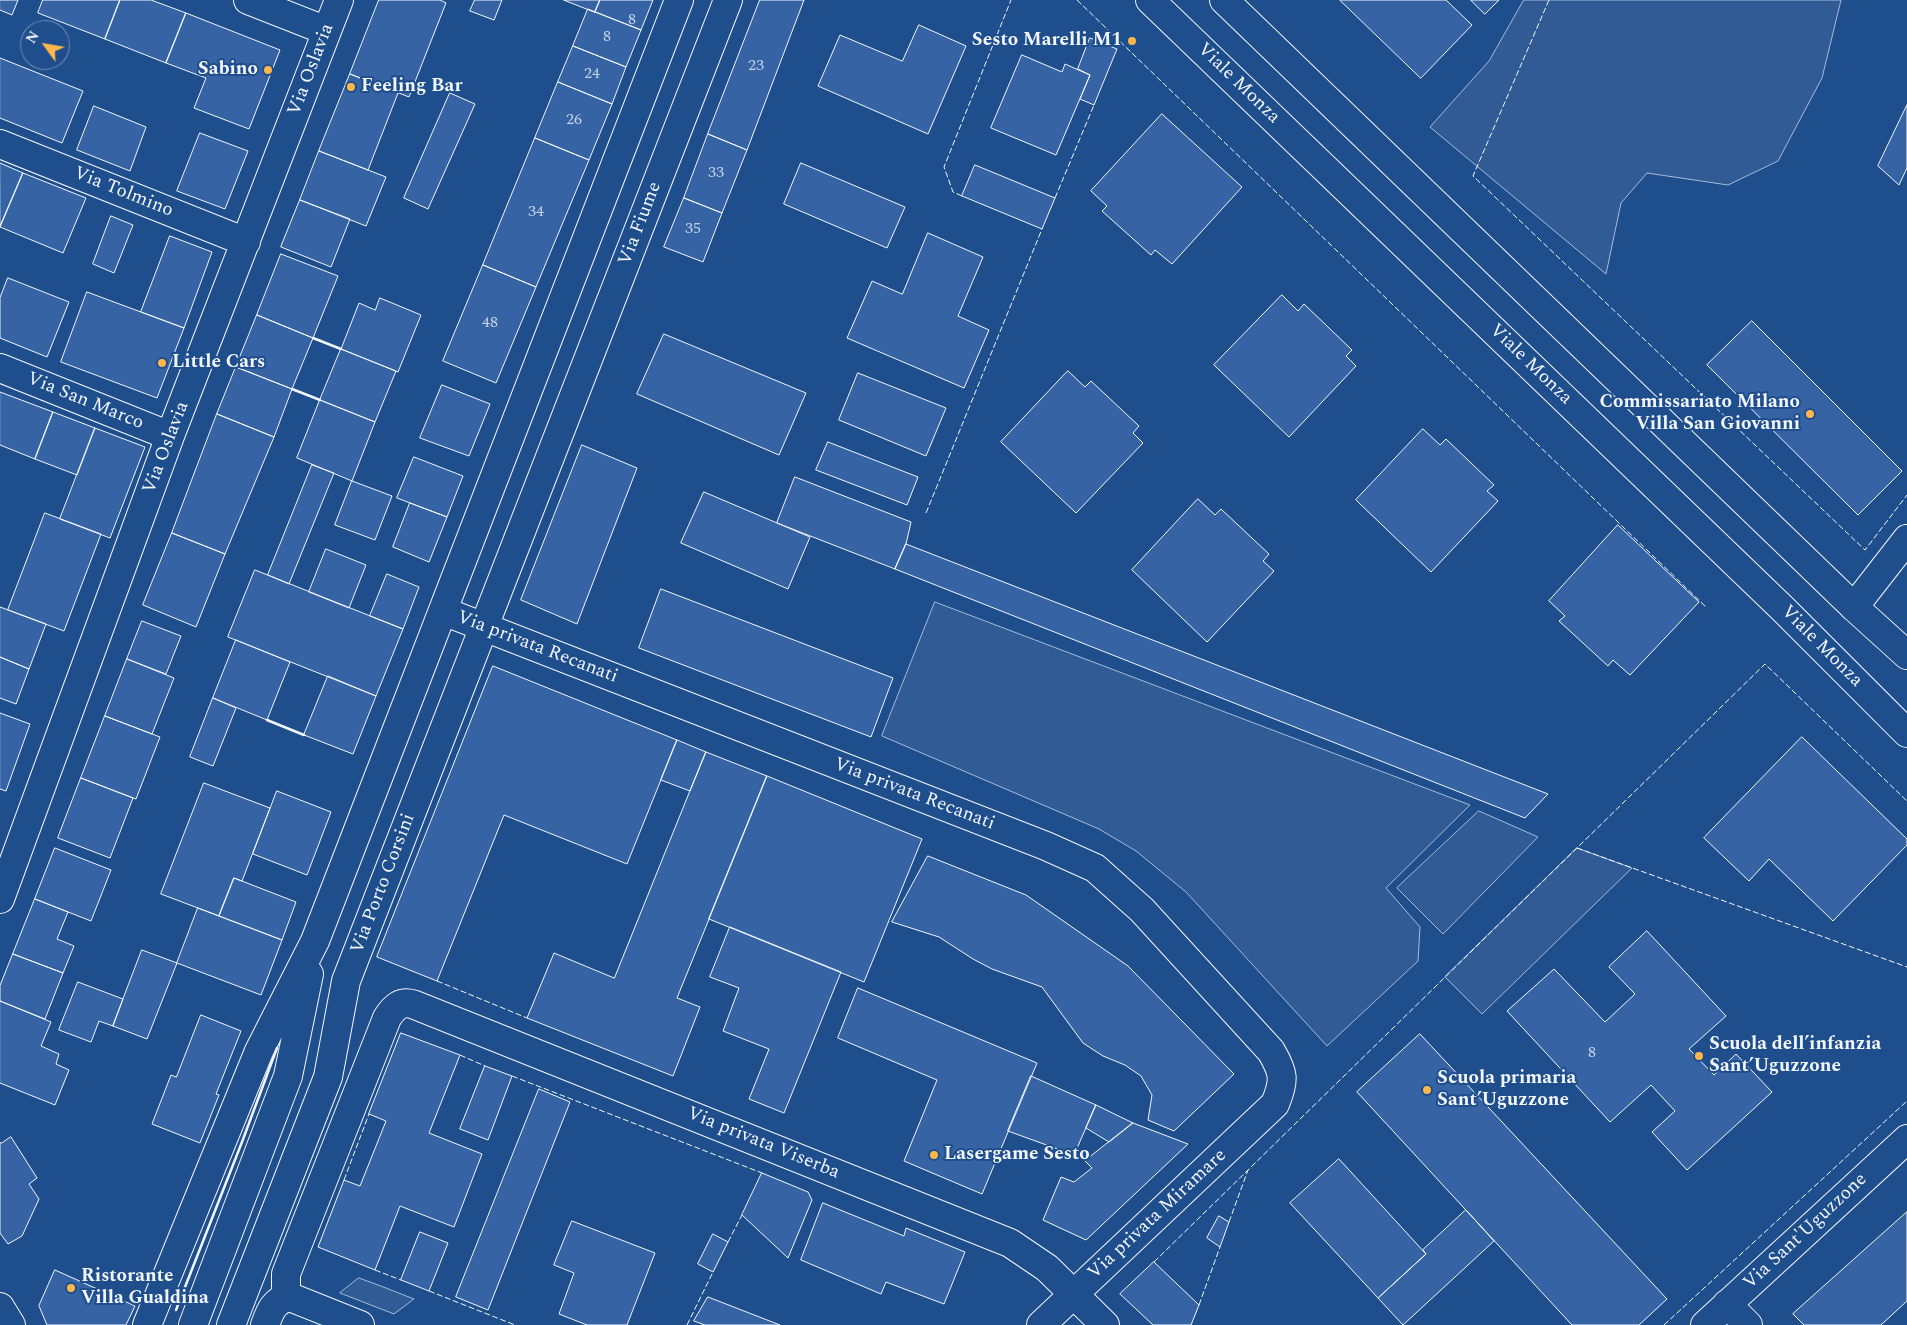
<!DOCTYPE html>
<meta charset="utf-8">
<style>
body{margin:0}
#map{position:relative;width:1907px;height:1325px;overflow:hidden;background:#1f4e8c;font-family:Spectral,serif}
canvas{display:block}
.north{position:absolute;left:20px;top:20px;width:50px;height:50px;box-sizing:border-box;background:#1f4e8c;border:1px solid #7391ba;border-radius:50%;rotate:302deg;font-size:14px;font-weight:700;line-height:20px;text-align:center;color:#f2f6ff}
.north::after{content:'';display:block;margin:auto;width:18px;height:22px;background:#ffb74d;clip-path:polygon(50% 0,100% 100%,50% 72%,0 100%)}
</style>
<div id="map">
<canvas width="1907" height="1325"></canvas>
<div class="north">N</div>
</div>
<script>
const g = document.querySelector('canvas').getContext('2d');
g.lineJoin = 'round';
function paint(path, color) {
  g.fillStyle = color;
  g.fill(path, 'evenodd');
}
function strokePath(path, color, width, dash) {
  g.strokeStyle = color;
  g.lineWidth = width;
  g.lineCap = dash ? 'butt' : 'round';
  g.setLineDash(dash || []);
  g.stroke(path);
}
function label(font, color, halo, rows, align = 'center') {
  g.font = font + ' Spectral,serif';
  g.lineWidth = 4;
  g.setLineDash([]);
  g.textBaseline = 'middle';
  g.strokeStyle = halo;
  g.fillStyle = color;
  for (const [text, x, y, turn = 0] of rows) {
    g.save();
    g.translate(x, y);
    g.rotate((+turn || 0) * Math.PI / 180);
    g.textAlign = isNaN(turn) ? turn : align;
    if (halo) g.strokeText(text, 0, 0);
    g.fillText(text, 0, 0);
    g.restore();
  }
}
const built = new Path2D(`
 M1524,0H1841L1822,78L1778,161L1728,185L1647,173L1621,203L1606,274L1430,127L1489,61Z
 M935,602L1470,805L1386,888L1420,927L1418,961L1327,1046L1186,892L1136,851L1099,829L882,736Z
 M1479,811L1538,837L1443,934L1397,888Z
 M1577,848L1632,868L1482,1014L1445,977Z
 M359,1278L386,1288L414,1299L394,1314L340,1293Z`);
paint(built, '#305b95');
strokePath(built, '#a8bbd7', 1);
const building = new Path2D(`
 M0,0H18L12,15L0,10Z
 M43,0H120L105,39L38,13Z
 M120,0H151L186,13L166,63L105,39Z
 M379,0H440L446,3L409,97L350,74Z
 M475,0H502L494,20L470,11Z
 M564,0H600L595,12Z
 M600,0H653L641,30L595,12Z
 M760,0H804L747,150L708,134Z
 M1340,0H1446L1472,25L1421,78Z
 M1471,0H1499L1485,14Z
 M588,9L641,30L626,67L573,46Z
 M186,13L280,50L249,129L194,108L206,78L166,63Z
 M919,25L966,46L928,134L818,86L840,35L902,61Z
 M1090,38L1117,49L1094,105L1080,99L1090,75L1078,69Z
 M573,46L626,67L612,104L558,82Z
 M1022,55L1062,72L1065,64L1090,75L1056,155L991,128Z
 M0,58L83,91L62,143L0,118Z
 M350,74L398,93L368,170L319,151Z
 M558,82L612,104L589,160L535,138Z
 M450,93L475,104L428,209L404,198Z
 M1907,105V168L1899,185L1878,166Z
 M94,106L146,127L130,171L77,150Z
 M1162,114L1242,187L1172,264L1155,250L1151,255L1102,211L1107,206L1091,191Z
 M200,133L248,151L225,209L177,191Z
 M708,134L747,150L722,213L684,198Z
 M535,138L589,160L536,287L483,265Z
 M319,151L386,177L366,226L300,200Z
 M0,163L23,173L0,227Z
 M801,163L905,207L887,248L784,204Z
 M975,165L1055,198L1042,229L962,196Z
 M23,173L86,198L63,253L0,227Z
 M684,198L722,213L703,262L664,247Z
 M300,200L350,219L331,267L281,247Z
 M111,216L133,225L114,273L93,264Z
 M928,233L983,257L958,316L989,330L964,388L847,338L872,281L902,294Z
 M170,236L212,252L184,328L141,312Z
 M281,254L338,276L313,338L257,315Z
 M483,265L536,287L496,383L443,361Z
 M8,278L69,302L47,357L0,338V298Z
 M87,292L184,328L157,398L61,362Z
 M1282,295L1298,311L1304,304L1352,350L1346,356L1356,366L1289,437L1214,365Z
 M380,298L421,315L398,372L341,349L359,303L375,310Z
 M257,315L313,338L292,389L236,367Z
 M1752,321L1902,471L1858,515L1707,365Z
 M664,334L806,393L779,455L637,394Z
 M341,349L396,371L375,422L320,400Z
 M236,367L292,389L274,437L217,414Z
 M1068,371L1085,387L1091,381L1139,426L1133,433L1143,443L1076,513L1001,442Z
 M858,373L946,408L926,456L839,420Z
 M442,385L490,404L469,456L420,438Z
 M0,392L53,412L35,459L0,445Z
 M320,400L375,422L352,481L297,458Z
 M53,412L95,428L77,475L35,459Z
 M217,414L274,437L225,554L172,533Z
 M95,428L145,447L110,538L60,519Z
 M1423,429L1440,445L1446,439L1494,485L1487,491L1498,501L1431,572L1356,500Z
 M828,442L918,477L907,505L816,470Z
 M582,445L637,468L577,624L521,600Z
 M414,457L463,476L447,517L397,498Z
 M312,465L334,473L289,584L268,575Z
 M795,477L911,522L906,544L895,569L777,523Z
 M352,481L392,496L375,540L335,525Z
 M704,492L810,537L788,589L681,543Z
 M1198,499L1215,515L1221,509L1269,554L1263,561L1274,571L1207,642L1132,570Z
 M410,503L447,517L429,562L393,547Z
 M45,513L101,534L64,631L8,610Z
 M1618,525L1699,602L1630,675L1613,660L1608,666L1559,621L1565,616L1549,601Z
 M172,533L225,554L196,627L143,605Z
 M906,544L1548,794L1525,818L895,569Z
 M326,549L366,565L349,608L309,592Z
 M255,570L403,629L376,696L228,637Z
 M387,574L419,587L403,629L370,616Z
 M661,589L893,678L871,737L639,648Z
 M0,607L46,624L29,669L0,657Z
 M142,621L181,636L166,674L127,659Z
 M236,640L290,662L267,720L213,698Z
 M0,657L29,669L16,704L0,698Z
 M127,659L174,678L152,734L105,716Z
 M493,666L677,740L627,864L504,815L437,981L377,957Z
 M328,676L376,696L353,754L304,735Z
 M213,698L236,708L213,766L190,757Z
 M0,713L30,724L6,791L0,789Z
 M105,716L160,737L136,799L81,778Z
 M1802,737L1907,839V845L1833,921L1769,859L1749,881L1704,838Z
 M677,740L706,752L690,791L661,780Z
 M706,752L767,776L677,998L700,1007L673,1076L527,1018L554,953L614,978Z
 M767,776L922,839L864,982L709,919Z
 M81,778L133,798L110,858L58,838Z
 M204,783L270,808L242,881L234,878L219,916L161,894Z
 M277,791L331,812L307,875L253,854Z
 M55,848L111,870L91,921L35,899Z
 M928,856L1026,895L1128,966L1234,1074L1174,1131L1148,1120L1152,1095L1141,1076L1125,1065L1103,1056L1083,1043L1042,987L992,969L973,959L939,937L892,922Z
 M234,878L296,902L282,940L219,916Z
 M35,899L68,912L57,939L74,946L63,973L13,954Z
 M198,908L282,940L261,995L177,963Z
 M730,927L841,972L784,1113L749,1099L769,1049L723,1031L739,988L710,977Z
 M1647,931L1726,1016L1689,1049L1714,1075L1736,1054L1772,1092L1687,1170L1652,1132L1675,1111L1651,1085L1610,1122L1507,1011L1554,969L1605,1022L1635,994L1609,967Z
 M142,950L177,963L147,1039L113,1026Z
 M13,954L63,973L45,1019L0,1001V986Z
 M78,982L123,999L113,1026L99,1021L91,1042L59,1030Z
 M858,988L1037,1063L982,1194L904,1161L937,1080L838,1038Z
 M0,1001L51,1022L41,1046L59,1054L56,1064L69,1070L55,1105L0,1083Z
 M201,1015L241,1031L216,1094L219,1095L200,1143L152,1124L171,1075L176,1077Z
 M401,1033L460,1055L429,1133L482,1154L454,1227L400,1206L375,1270L318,1247L344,1180L360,1186L386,1121L369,1114Z
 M1420,1034L1667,1299L1639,1325H1572L1357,1092Z
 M485,1066L512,1076L488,1140L460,1129Z
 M1031,1076L1096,1105L1074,1155L1008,1131Z
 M539,1089L570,1102L488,1310L456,1297Z
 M1096,1105L1133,1123L1109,1142L1086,1128Z
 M1133,1123L1188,1144L1086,1240L1043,1220L1061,1177L1074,1182L1092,1168L1085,1161Z
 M11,1137L37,1178L29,1184L39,1199L22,1236L8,1244L0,1233V1142L1,1143Z
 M1339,1159L1426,1254L1378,1298L1290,1203Z
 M762,1173L808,1192L812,1200L788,1258L742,1215Z
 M823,1203L904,1236L906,1228L965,1252L944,1304L886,1282L881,1294L801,1260Z
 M1466,1210L1494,1241L1403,1325L1378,1298L1426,1254L1423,1250Z
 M1907,1212V1301L1881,1325H1804L1793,1314Z
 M1219,1216L1229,1222L1220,1247L1207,1238Z
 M572,1221L655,1253L627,1325H587L559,1314L574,1273L554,1265Z
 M420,1232L448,1243L429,1291L401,1280Z
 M713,1234L728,1242L713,1272L698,1264Z
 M1154,1262L1199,1305L1191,1325H1153L1120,1294Z
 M55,1270L135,1306L126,1325H47L39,1306Z
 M708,1297L780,1325H705L694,1321Z`);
paint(building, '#3563a3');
strokePath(building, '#f2f6ff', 1);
const minor = new Path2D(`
 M248,0L327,31
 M0,144L246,242
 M0,368L170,436
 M1854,607L1907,539
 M443,611L1046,846L1095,868L1142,910L1271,1051C1284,1073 1285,1080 1275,1104L1041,1325
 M0,899L170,436L339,0
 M290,1297L286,1290V1274L387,1018C394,1007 401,1000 415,1005L1010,1243L1047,1268L1105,1325
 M290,1297L360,1325
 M1727,1304L1748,1325
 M0,1307L11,1325
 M147,1325L259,1051L315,941L679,0
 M193,1325L288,1076L309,974
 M231,1325L328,1077L346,981L728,0
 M265,1325C270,1311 274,1300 290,1297
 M1705,1325L1907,1139`);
const major = new Path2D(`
 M1150,0L1782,608L1907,733
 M1224,0L1854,607L1907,655`);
strokePath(minor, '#f2f6ff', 30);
strokePath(major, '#f2f6ff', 30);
strokePath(minor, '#1f4e8c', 28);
strokePath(major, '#1f4e8c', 28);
strokePath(new Path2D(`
 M1077,0L1707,608
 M1549,0L1473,176L1865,550L1907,495
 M962,196L953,192L944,167L1011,0
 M1055,198L1094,105
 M926,513L1042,229
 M1577,848L1907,967
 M437,981L527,1018
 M460,1055L485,1066
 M512,1076L762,1173
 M344,1180L369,1114
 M1229,1222L1248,1170
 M728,1242L742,1215
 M1154,1262L1765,664L1907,801
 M375,1270L401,1280
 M429,1291L515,1325
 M1199,1305L1220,1247
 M687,1325L713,1272
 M1664,1325L1907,1101`), '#f2f6ff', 1, [6, 2.5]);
strokePath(new Path2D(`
 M313,338L341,349
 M292,389L320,400
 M267,720L304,735
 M176,1310L242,1142L277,1048`), '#f2f6ff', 2.5);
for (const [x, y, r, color] of [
 [1132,41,5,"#ffb74d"],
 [268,70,5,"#ffb74d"],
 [351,87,5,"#ffb74d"],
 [162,363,5,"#ffb74d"],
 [1810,414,5,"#ffb74d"],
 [1699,1056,5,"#ffb74d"],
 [1427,1090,5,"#ffb74d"],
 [934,1155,5,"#ffb74d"],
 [71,1288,5,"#ffb74d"]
]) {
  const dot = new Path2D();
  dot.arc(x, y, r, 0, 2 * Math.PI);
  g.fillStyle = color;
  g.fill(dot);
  strokePath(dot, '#1f4e8c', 2);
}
label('16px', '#c3d1e8', null, [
 ["8",632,21],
 ["8",607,38],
 ["23",756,67],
 ["24",592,75],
 ["26",574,121],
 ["33",716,174],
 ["34",536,213],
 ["35",693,230],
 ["48",490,324],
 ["8",1592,1054]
]);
label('bold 19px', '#f2f6ff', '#1f4e8c', [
 ["Sesto Marelli M1",1122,41,"right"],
 ["Sabino",258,70,"right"],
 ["Feeling Bar",361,87],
 ["Little Cars",172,363],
 ["Commissariato Milano",1800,403,"right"],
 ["Villa San Giovanni",1800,425,"right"],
 ["Scuola dell’infanzia",1709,1045],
 ["Sant’Uguzzone",1709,1067],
 ["Scuola primaria",1437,1079],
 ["Sant’Uguzzone",1437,1101],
 ["Lasergame Sesto",944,1155],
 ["Ristorante",81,1277],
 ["Villa Gualdina",81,1299]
], 'left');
label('19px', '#f2f6ff', '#1f4e8c', [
 ["Via Oslavia",312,70,-69],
 ["Viale Monza",1238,84,44],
 ["Via Tolmino",123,193,22],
 ["Via Fiume",641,224,-69],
 ["Viale Monza",1530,365,44],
 ["Via San Marco",85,402,22],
 ["Via Oslavia",167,448,-69],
 ["Viale Monza",1821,647,45],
 ["Via privata Recanati",537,648,21],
 ["Via privata Recanati",914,795,21],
 ["Via Porto Corsini",384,884,-69],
 ["Via privata Viserba",763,1144,22],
 ["Via privata Miramare",1158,1215,-43],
 ["Via Sant'Uguzzone",1806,1232,-43]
]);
</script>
